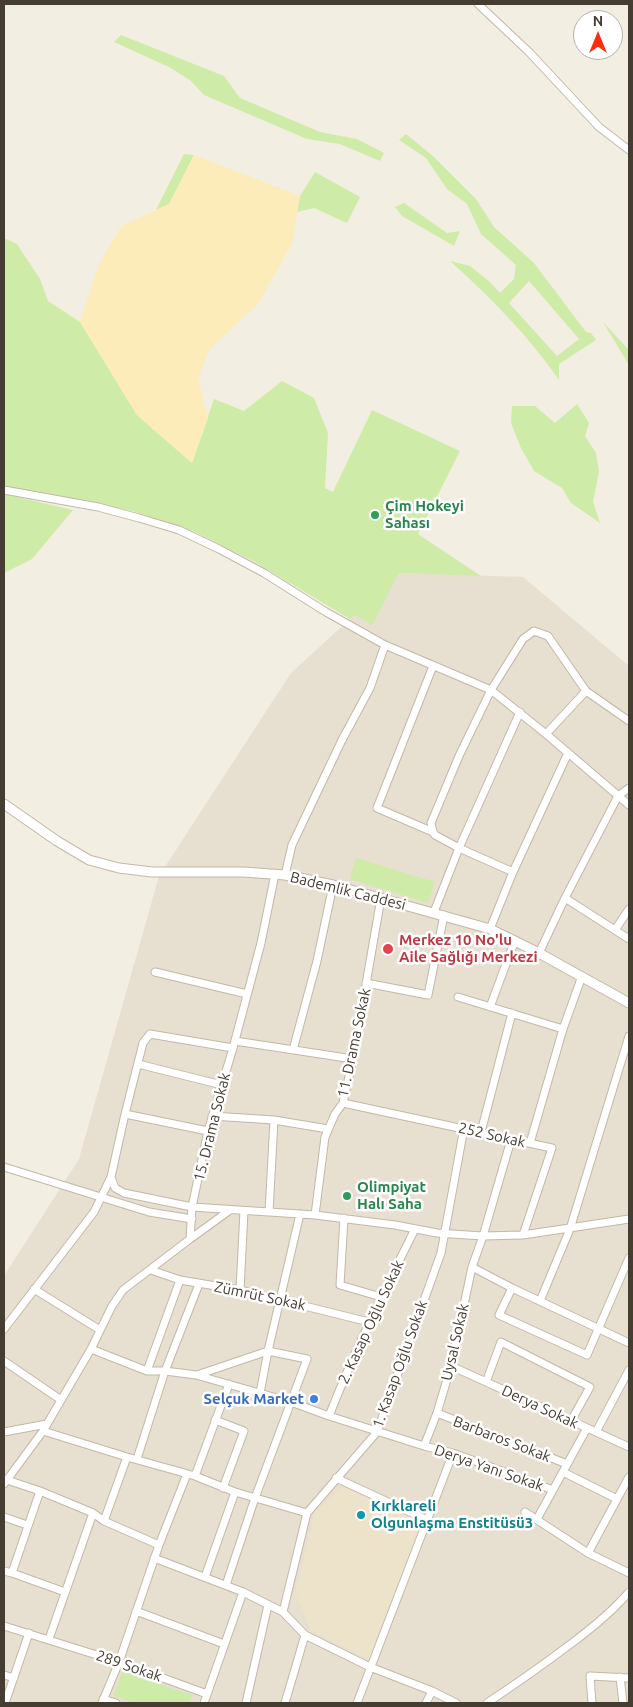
<!DOCTYPE html>
<meta charset="utf-8">
<style>
body{margin:0}
#map{position:relative;width:633px;height:1707px;overflow:hidden;background:#f3eee2;font-family:Ubuntu,sans-serif}
canvas{display:block}
.frame{position:absolute;inset:0;border:5px solid #453d32;pointer-events:none}
.north{position:absolute;left:573px;top:10px;width:50px;height:50px;box-sizing:border-box;background:#fff;border:1px solid #b5b1ad;border-radius:50%;rotate:0deg;font-size:14px;font-weight:700;line-height:20px;text-align:center;color:#453d32}
.north::after{content:'';display:block;margin:auto;width:18px;height:22px;background:#ff2c0d;clip-path:polygon(50% 0,100% 100%,50% 72%,0 100%)}
</style>
<div id="map">
<canvas width="633" height="1707"></canvas>
<div class="frame"></div>
<div class="north">N</div>
</div>
<script>
const g = document.querySelector('canvas').getContext('2d');
g.lineJoin = 'round';
function paint(path, color) {
  g.fillStyle = color;
  g.fill(path, 'evenodd');
}
function strokePath(path, color, width, dash) {
  g.strokeStyle = color;
  g.lineWidth = width;
  g.lineCap = dash ? 'butt' : 'round';
  g.setLineDash(dash || []);
  g.stroke(path);
}
function label(font, color, halo, rows, align = 'center') {
  g.font = font + ' Ubuntu,sans-serif';
  g.lineWidth = 5;
  g.setLineDash([]);
  g.textBaseline = 'middle';
  g.strokeStyle = halo;
  g.fillStyle = color;
  for (const [text, x, y, turn = 0] of rows) {
    g.save();
    g.translate(x, y);
    g.rotate((+turn || 0) * Math.PI / 180);
    g.textAlign = isNaN(turn) ? turn : align;
    if (halo) g.strokeText(text, 0, 0);
    g.fillText(text, 0, 0);
    g.restore();
  }
}
paint(new Path2D(`
 M400,573L523,577L629,666V1703H4V1276L79,1159L159,876L291,673Z`), '#e7dfd0');
paint(new Path2D(`
 M351,1486L428,1519L371,1661L311,1630L295,1593L314,1515L340,1488Z`), '#ede3cb');
paint(new Path2D(`
 M121,35L224,76L240,98L320,132L357,139L384,153L380,161L340,144L307,139L204,95L191,81L171,68L114,42Z
 M406,134L433,156L476,199L494,227L534,263L586,332L591,333L596,340L559,364V380C528,335 490,297 450,261L470,266L491,283L500,293L514,279L516,265L481,234L467,204L447,189L426,158L399,140ZM529,281L579,339L557,356L509,303Z
 M184,154L194,155L169,204L156,210Z
 M315,172L360,197L347,223L314,208L297,212L300,196Z
 M404,203L447,233L460,231L454,246L402,216L395,207Z
 M4,238L17,244L40,279L48,301L80,322L137,415L192,463L214,399L244,411L282,381L314,398L328,433L325,488L333,492L372,410L460,451L418,534L481,576L400,573L397,576L372,625L355,615L350,619L253,561L195,532L133,511L4,486Z
 M603,322L629,350V365Z
 M577,404L589,423L585,436L596,453L599,472L593,502L600,523L571,503L562,488L534,471L521,448L511,423L512,406H535L555,423Z
 M4,494L73,510L32,559L4,573Z
 M356,858L435,882L428,903L350,879Z
 M122,1672L192,1695L189,1703H135L114,1696Z`), '#ceeba7');
paint(new Path2D(`
 M194,155L300,196L292,243L258,304L210,348L198,378L208,418L192,463L137,415L80,322L100,262L121,226L169,204Z`), '#fbecba');
const minor = new Path2D(`
 M478,4L529,52L599,127L629,150
 M4,490L98,507L139,518L179,530L219,549L264,573L326,612L385,645L491,690L546,734L629,805
 M546,734L586,691
 M433,832L377,808L433,666
 M513,872L459,848L435,835L433,832L431,823L459,756L491,690L523,639L534,631L548,636L586,691L629,721
 M285,875L292,845L342,740L370,688L385,645
 M565,898L629,939
 M434,912L459,848L520,712
 M490,929L513,872L568,753
 M615,930L629,909
 M539,953L565,898L618,796L629,788
 M155,972L247,994
 M366,983L428,995L444,915
 M458,997L563,1029
 M490,1007L515,940
 M235,1041L353,1059
 M293,1050L317,961L333,885
 M138,1064L222,1085
 M343,1103L552,1148L523,1235
 M125,1114L111,1177L115,1188L124,1193L192,1207L315,1215L395,1225L437,1233L483,1236L523,1235L629,1219
 M212,1116L274,1120L328,1129
 M208,1131L125,1114L143,1043L150,1034L233,1048
 M481,1132L512,1013
 M530,1143L563,1029L582,976
 M4,1167L149,1212L192,1219
 M269,1212L274,1120
 M315,1215L325,1137L335,1114L343,1103L353,1059L381,898
 M344,1218L340,1285L381,1297
 M190,1239L230,1210
 M472,1267L512,1288L629,1343
 M151,1270L180,1280L240,1290L369,1322
 M512,1288L499,1315L587,1355L629,1258
 M34,1289L100,1330
 M240,1290L244,1211
 M540,1301L570,1229L629,1036
 M4,1329L94,1212L111,1177
 M91,1349L147,1371H165L196,1375L291,1402L329,1416L424,1446L453,1453L553,1490
 M4,1361L61,1400
 M451,1366L629,1447
 M147,1371L180,1280
 M197,1375L268,1351L307,1359L255,1498L226,1585
 M486,1382L501,1342L590,1387L571,1421
 M260,1393L268,1351L300,1214
 M437,1413L567,1464
 M329,1416C354,1352 384,1291 415,1229
 M215,1420L244,1431L223,1488
 M43,1431L127,1457L195,1476L235,1492L307,1513
 M4,1432L47,1424
 M596,1432L629,1370
 M424,1446L437,1413L451,1366L472,1267L483,1236L511,1140
 M137,1459L165,1371L199,1284
 M563,1472L617,1499
 M195,1476L229,1384
 M336,1478L427,1520
 M4,1479L40,1491L93,1513L104,1521L159,1545
 M4,1484L43,1431L91,1349L112,1306L123,1290L190,1239L192,1207L208,1131L233,1048L261,943L275,874
 M40,1491L12,1573L65,1592
 M525,1512L588,1553L629,1573
 M4,1517L27,1525
 M537,1519L587,1428
 M104,1521L127,1457
 M588,1553L629,1477
 M154,1558L243,1592L283,1612L305,1635L370,1667L432,1691L456,1703
 M4,1571L12,1573
 M205,1577L235,1492
 M136,1611L224,1644
 M283,1612L307,1513L377,1432L441,1253L464,1128
 M4,1626L119,1662L207,1694
 M49,1639L93,1513
 M4,1675L14,1678
 M620,1677L623,1703
 M103,1699L116,1703
 M5,1703L29,1633
 M102,1703L119,1662L159,1545L187,1474
 M204,1703L243,1592
 M246,1703L268,1605
 M285,1703L305,1635
 M357,1703L453,1453
 M426,1703L432,1691
 M487,1703C516,1684 544,1664 572,1643C592,1628 613,1611 629,1592
 M592,1703L590,1676L629,1678`);
const tertiary = new Path2D(`
 M4,804L57,841L89,860L119,868L152,872H243L285,875L333,885L490,929L539,953L629,1003`);
strokePath(minor, '#c2b8a7', 9);
strokePath(tertiary, '#c2b8a7', 11);
strokePath(minor, '#fff', 7);
strokePath(tertiary, '#fff', 9);
for (const [x, y, r, color] of [
 [375,515,5,"#2e9e5b"],
 [388,949,6,"#e0444e"],
 [347,1196,5,"#2e9e5b"],
 [314,1399,5,"#3f7fe0"],
 [361,1515,5,"#0f9aa8"]
]) {
  const dot = new Path2D();
  dot.arc(x, y, r, 0, 2 * Math.PI);
  g.fillStyle = color;
  g.fill(dot);
  strokePath(dot, '#fff', 2);
}
label('bold 15px', '#27864d', '#fff', [
 ["Çim Hokeyi",385,506],
 ["Sahası",385,523],
 ["Olimpiyat",357,1187],
 ["Halı Saha",357,1204]
], 'left');
label('15px', '#453d32', '#fff', [
 ["Bademlik Caddesi",348,891,14],
 ["11. Drama Sokak",354,1043,-78],
 ["15. Drama Sokak",212,1127,-76],
 ["252 Sokak",492,1135,13],
 ["Zümrüt Sokak",260,1296,12],
 ["2. Kasap Oğlu Sokak",371,1322,-65],
 ["Uysal Sokak",455,1342,-77],
 ["1. Kasap Oğlu Sokak",400,1364,-70],
 ["Derya Sokak",540,1407,25],
 ["Barbaros Sokak",502,1439,21],
 ["Derya Yanı Sokak",489,1468,19],
 ["289 Sokak",129,1666,19]
]);
label('bold 15px', '#be3a42', '#fff', [
 ["Merkez 10 No'lu",399,940],
 ["Aile Sağlığı Merkezi",399,957]
], 'left');
label('bold 15px', '#366cbe', '#fff', [
 ["Selçuk Market",304,1399]
], 'right');
label('bold 15px', '#0d838f', '#fff', [
 ["Kırklareli",371,1506],
 ["Olgunlaşma Enstitüsü3",371,1523]
], 'left');
</script>
